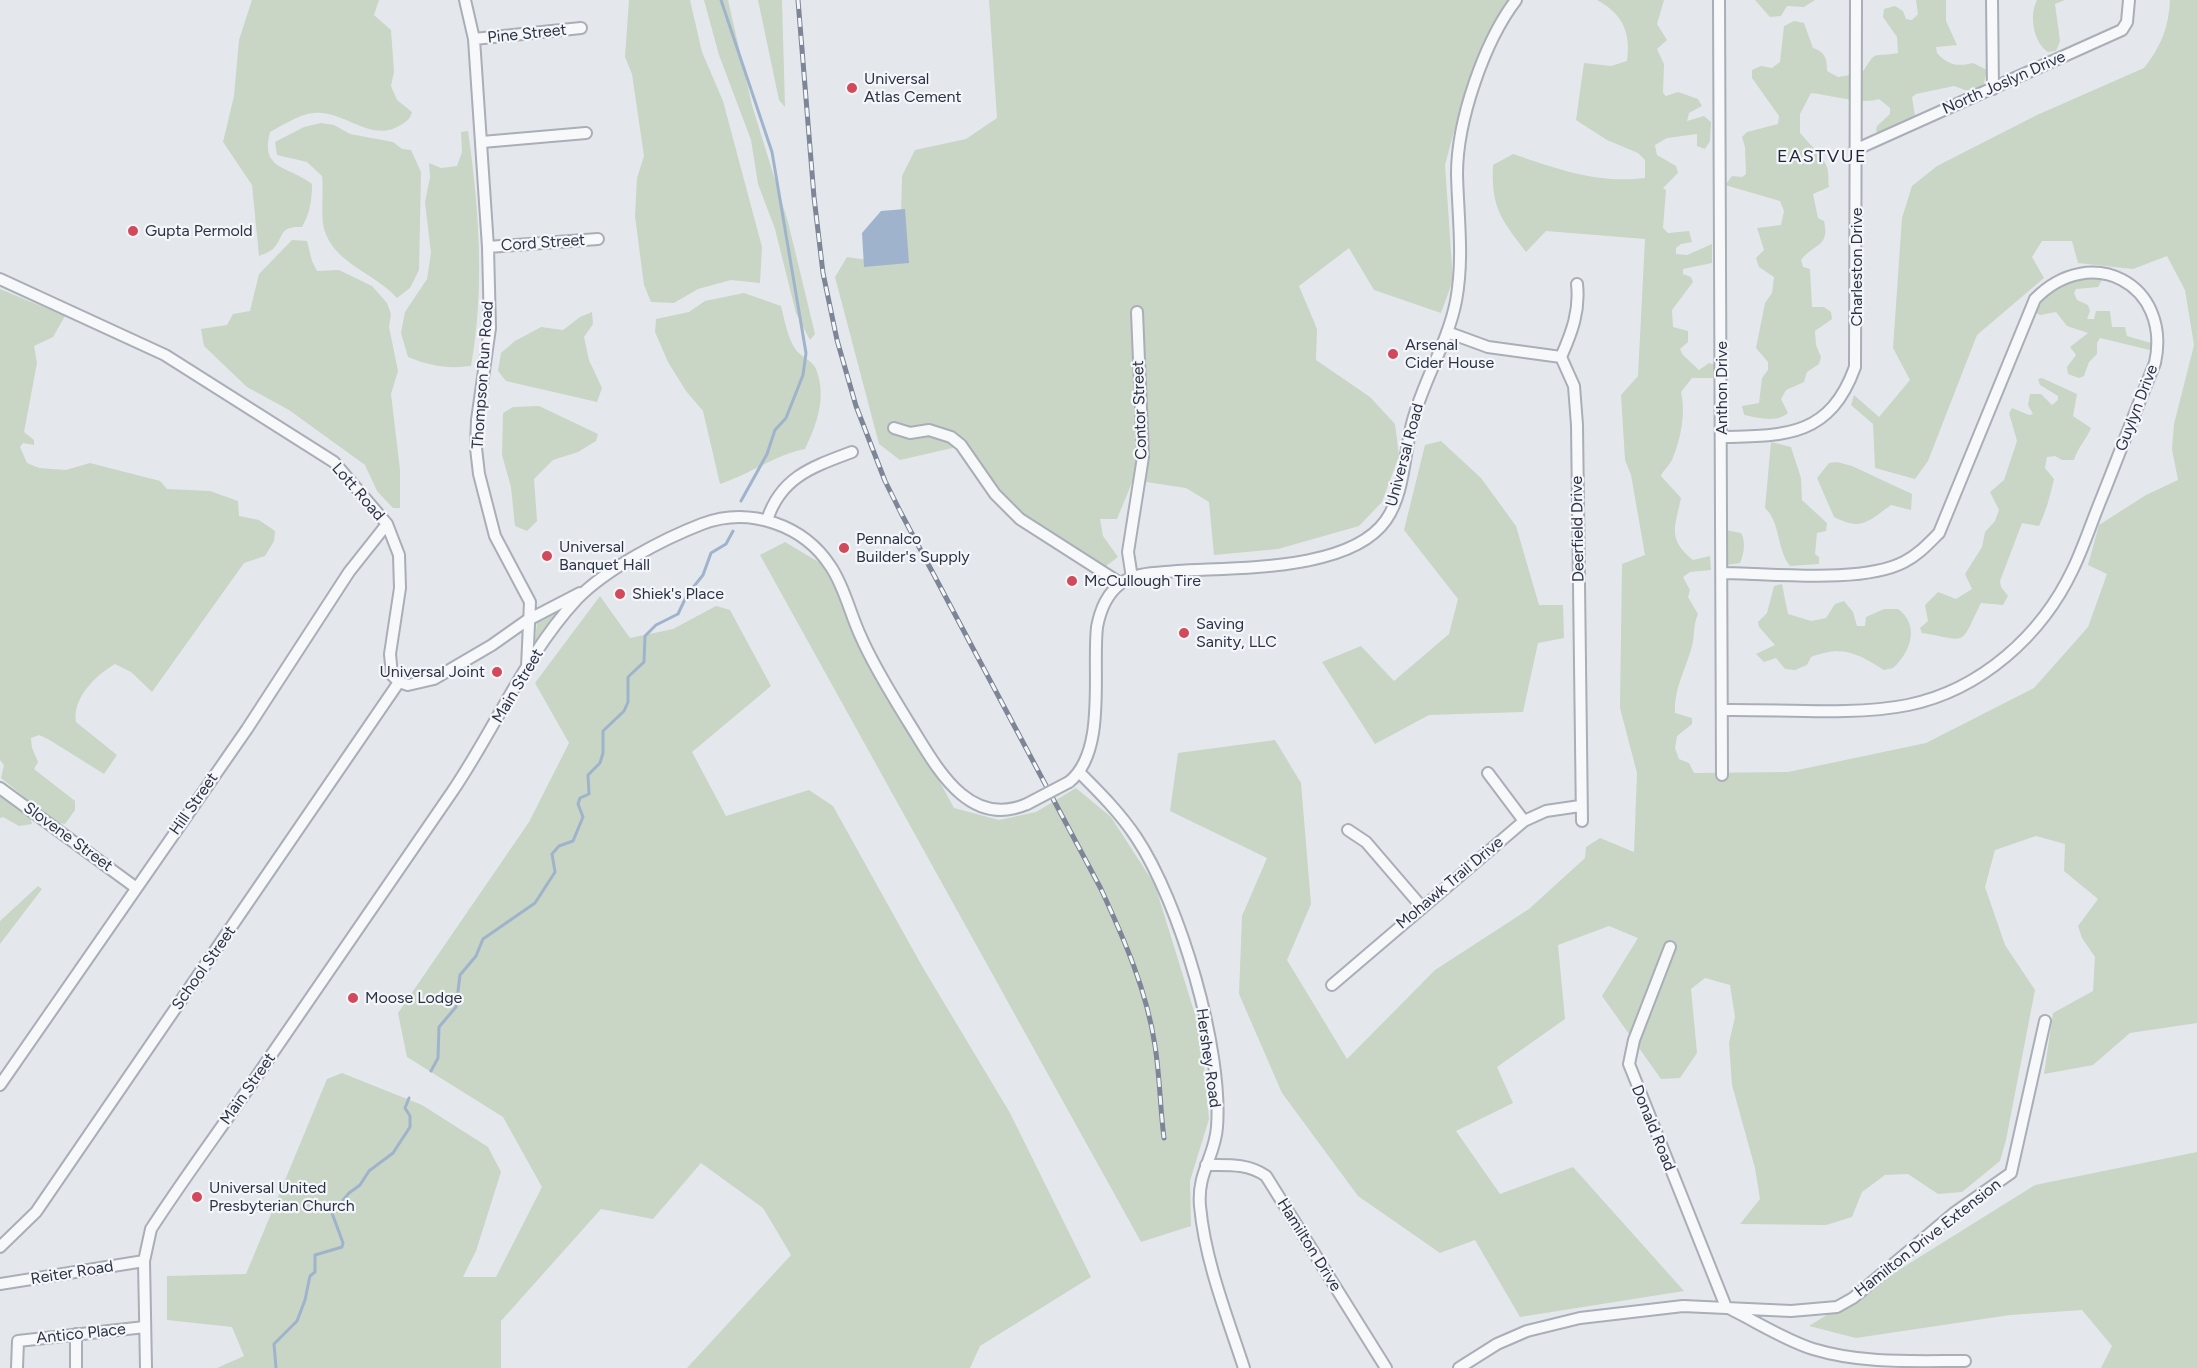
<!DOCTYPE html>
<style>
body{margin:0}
canvas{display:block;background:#e4e7ec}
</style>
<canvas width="2197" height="1368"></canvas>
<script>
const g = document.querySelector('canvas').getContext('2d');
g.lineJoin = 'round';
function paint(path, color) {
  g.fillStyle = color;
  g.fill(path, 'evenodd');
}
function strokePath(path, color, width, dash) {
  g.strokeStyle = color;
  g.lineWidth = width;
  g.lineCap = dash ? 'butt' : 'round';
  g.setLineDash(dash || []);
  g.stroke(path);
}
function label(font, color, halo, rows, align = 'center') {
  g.font = font + ' Figtree,sans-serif';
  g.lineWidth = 4.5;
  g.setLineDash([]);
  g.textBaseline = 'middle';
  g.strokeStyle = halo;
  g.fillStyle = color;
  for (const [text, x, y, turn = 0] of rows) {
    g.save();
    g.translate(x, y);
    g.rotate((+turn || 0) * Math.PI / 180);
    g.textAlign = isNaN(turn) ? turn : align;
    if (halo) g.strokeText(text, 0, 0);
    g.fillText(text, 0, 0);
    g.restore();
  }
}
paint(new Path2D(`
 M252,0H379L374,15L391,30L394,72L391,86L397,100L412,112C410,119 407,121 401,125C370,144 344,109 313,113C298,115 283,125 270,132C260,171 288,165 312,184C312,200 310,213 302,227C278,226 285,236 273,249C270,252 263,254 259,256L252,185L223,142L234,96L239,40Z
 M629,0H690L702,52L723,101L762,247L760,283L731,280L698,289L674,303L651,302L644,285L635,216L637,178L644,156L632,74L625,57Z
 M704,0H728L752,105L788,222L815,334L810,340L796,313L775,229L758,184L751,140L719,55Z
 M758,0H782L785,107L779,100Z
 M989,0H1509L1467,83L1445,165L1453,280L1441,313L1374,290L1349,248L1299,286L1317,329L1316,360L1370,397L1395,424L1399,456L1382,502L1359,526L1278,549L1214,555L1209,502L1186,488L1133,480L1117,519H1100L1103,536L1118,557L1106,566L1010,515L961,446L900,460L879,444L835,277L847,257L881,262L900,254L902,176L915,150L966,139L997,118Z
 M1597,0H1664L1657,24L1667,40L1657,49L1664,64L1663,93L1666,96L1678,92L1698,99L1702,106L1689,113L1687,121L1704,116L1711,122L1710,141L1705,149L1697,146V134L1667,138L1655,145L1657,155L1676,166L1678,173L1663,188L1666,190L1663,228L1668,233L1689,231L1692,242L1681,244L1676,248V254L1687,255L1712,244V263L1683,269V274L1691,277L1693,282L1672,310L1673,327L1688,331V342L1680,349L1683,355L1699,370L1709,363L1716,365L1715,378H1692L1681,392C1686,413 1681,439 1672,460C1669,466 1664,469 1661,476L1681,498C1675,527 1667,539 1693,560L1710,556L1711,570L1690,572L1683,577L1690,590L1688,597L1698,614C1693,625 1695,634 1692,646C1686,669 1674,688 1675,713L1692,718V724L1677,736L1675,748L1679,759L1689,763L1694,773L1788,772L1926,743L2034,688L2088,627L2107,574L2088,565L2099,525L2146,495L2178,480L2172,449L2174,424L2194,345L2185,290L2167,256L2133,269L2078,263L2072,241H2042L2032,257L2044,278L1977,335L1928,461L1915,479L1875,468L1873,424L1851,405L1854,395L1879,417L1910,380L1893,348L1902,218L1912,186L1937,166L2037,115L2144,68C2161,47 2169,26 2170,0H2197V1023L2130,1033L2093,1065L2044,1074L2053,1013L2093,991L2095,957L2082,938L2078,926L2098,899L2064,871L2065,844L2036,836L1995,850L1985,887L2005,945L2035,990L2006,1140L2000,1161L1962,1192L1938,1194L1908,1174L1885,1175L1862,1192L1852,1217L1826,1225L1740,1224L1760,1199L1755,1168L1732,1085L1729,1043L1735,1017L1730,985L1705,978L1691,989L1697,1053L1680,1078L1661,1079L1602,996L1638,938L1609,926L1558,945L1565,1019L1497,1067L1513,1103L1456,1131L1500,1194L1573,1167L1684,1291L1520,1317L1475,1240L1440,1253L1358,1196L1282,1093L1239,994L1242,916L1267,858L1170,811L1178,753L1275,740L1301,783L1311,904L1287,960L1347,1059L1435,970L1529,909L1585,858L1586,847L1600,838L1634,852L1637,773L1620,708L1622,564L1645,555L1631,475L1625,460L1621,395L1638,376L1645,239L1546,231L1526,252C1501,219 1491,208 1493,165L1513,154C1557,169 1598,184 1645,178V160L1638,153L1607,140L1576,120L1584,63L1611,66L1627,61C1631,33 1623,14 1597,0Z
 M1755,0H1815L1804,7L1787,6L1781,16L1770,17Z
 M1916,0H1946V21L1957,45L1936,47L1937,53C1948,65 1957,67 1973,63L1987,70L1983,88L1968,91L1954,86L1916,94L1912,97L1915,116L1882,134L1876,131L1877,126L1890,114V108L1879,99C1861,105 1832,95 1811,93L1800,114V133C1806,140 1824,158 1827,167C1829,172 1828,182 1829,187L1813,194L1818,218L1824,221C1830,248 1814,243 1801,260L1803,267L1810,269L1812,307H1824L1831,312L1832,319L1815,331L1816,345L1821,357L1819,364L1807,372L1804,382L1786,390L1781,399L1788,413C1776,423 1758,418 1744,415L1742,406L1759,403L1762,378L1768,370V362L1756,348L1765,303L1772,293L1774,277L1759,267L1756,258L1764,250L1757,228L1781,225L1784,211L1780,201L1725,185L1732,176L1742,177L1746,174L1745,147L1742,137L1747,132L1778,124L1779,116L1752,78V70L1761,66L1772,68L1780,62L1784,26L1794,21L1804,23L1813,48C1826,52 1827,60 1827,71L1838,77L1862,73C1878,48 1871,58 1898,53L1897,37L1883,17L1884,9L1895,6L1903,11L1906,19L1912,20L1918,14Z
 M2037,0H2065L2055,4L2060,41L2056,51L2048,52C2033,42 2029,15 2037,0Z
 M321,123L334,125L350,134L393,142L402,149L411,150L421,172L419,270L410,288L397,298C376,274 336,264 325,232C320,218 324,192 322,176L307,162L277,155L275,142L304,127Z
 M468,131C479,208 485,289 471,366C448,369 430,366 408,357L401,333L405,312L427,279L431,253L425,202L430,177L429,163L441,168L457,166L462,152L461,132Z
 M292,240L307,241L312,261L317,271L339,270L372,286L387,303L391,314L389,327L398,371L391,394L400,470V508H393L377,491L365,465L289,410L247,387L204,346L201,329L227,325L233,314L250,311L259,274Z
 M2101,276L2102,280L2098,287L2076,289L2074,293L2077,300L2088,305L2090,311L2087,319H2094L2096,311H2110L2112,327H2125L2127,336L2151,343L2150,350L2100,338L2097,343V354L2089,362L2084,376L2079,378L2068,374L2067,367L2076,355L2070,347L2088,333L2067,326L2056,312L2040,315L2036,313C2047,286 2074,278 2101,276Z
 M0,289L65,316L53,337L34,346L37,363L24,432L34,440V445L23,443L20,447L27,463L39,468L66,470L90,463L160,481L167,489L210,491L238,501L239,516L259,520L275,531L274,541L265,556L244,563L152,692L131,672L115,664C96,675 72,698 76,722L117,755L104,774L48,739L39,735L31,738L32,748L38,762L34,769L75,801V810L65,824L55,822L1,778L4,765L0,760Z
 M744,293L781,306C785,321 787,337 796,350C801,357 813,361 816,369C827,397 817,424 805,449C775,455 750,474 720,484L703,411L686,391L668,362L655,332L656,319L689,312L705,301Z
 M592,312L593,324L584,337L589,360L602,388L597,402L506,381L498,371L501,353L515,341L541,327L563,330L580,317Z
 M2042,378L2077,394L2073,416L2091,428C2086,440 2078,447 2074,460H2062L2055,456L2047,457L2045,468L2054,479C2050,497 2046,511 2039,526L2022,523L2000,581L2001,587L2008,596L2003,605L1981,603C1959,647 1970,641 1922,633L1920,628L1928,621L1925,605L1938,592L1956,599L1972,589L1965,574L1982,547L1985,532L1995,521L1999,510L1990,492L2004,480L2017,441L2009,413L2012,408L2029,415L2033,414L2028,405L2030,394H2041L2052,405L2058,400V396L2040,385L2038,379Z
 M539,406L598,434L596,441L578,452L553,460L534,479L537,521L527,531L515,526L511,487L502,455L503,413L513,407Z
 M1441,441L1481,478L1516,526L1539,605H1563L1564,638L1538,643L1523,712L1429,715L1375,744L1322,662L1361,646L1394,681L1449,634L1458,599L1404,530L1425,445Z
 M1771,442L1791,447L1801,478L1802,500L1827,523L1826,531L1817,533L1815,554L1819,557V564L1790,566C1776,548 1781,523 1765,508Z
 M1837,462L1852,466L1912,494L1911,510L1891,505C1867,522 1862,531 1834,517L1817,478L1829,463Z
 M1726,530L1741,533C1746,541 1744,554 1740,563L1727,565L1724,560Z
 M785,542L822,564L954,808L999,820L1036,812L1076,788L1111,817L1155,885L1201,1034L1209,1119L1190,1181L1191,1226L1141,1242L760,555Z
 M1782,584L1788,614L1811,621L1826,618L1835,604L1844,601L1853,612L1857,626H1865L1866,617L1884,609H1898C1920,625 1911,652 1893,668L1884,670C1857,653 1842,645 1811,657L1807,665L1795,670L1785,669L1776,658L1764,662L1756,654L1775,645L1759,627L1758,622L1767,613L1774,586Z
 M600,596L630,638L673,629L716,606L730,610L771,686L692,752L726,816L809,790L833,806L922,966L1010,1113L1091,1277L980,1346L970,1368H687L791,1255L763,1208L701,1163L653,1219L601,1209L501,1321V1368H217L244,1356L232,1327L167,1320V1276L246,1274L327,1079L342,1073L422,1105L488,1147L501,1172L476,1251L463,1277H496L542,1187L503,1117L407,1057L398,1013L529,822L569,743L535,683Z
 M560,609L536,641L535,640L537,623Z
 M0,794L30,817L32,824L19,826L3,817L0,818Z
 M38,886L42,889L0,944V921Z
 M2197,1152V1368H2101L2112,1346L2082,1310L2010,1315L1856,1338L1809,1326L2035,1185Z`), '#c9d6c5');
paint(new Path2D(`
 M905,209L909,263L864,267L862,233L881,211Z`), '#9fb4cc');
strokePath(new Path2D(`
 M721,0L772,152L806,353L803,375L786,418L775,430L767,454L741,501
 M431,1071L438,1058L439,1027L456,1007L460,975L476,956L483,939L535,903L555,872L552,854L559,846L573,841L583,817L578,804L580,798L589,794L588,775L600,763L603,753V731L624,711L628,702V677L644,662L645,636L656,625L678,614L687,595L703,575L711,553L726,544L733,531
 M276,1368L274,1344L297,1321L305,1300L310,1276L315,1272V1255L342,1247L343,1243L332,1213L349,1193L360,1185L369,1171L393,1153L410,1127V1116L405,1108L409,1098`), '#9fb4cc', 3);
const minor = new Path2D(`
 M465,0L474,39L488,247L490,328L477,420L476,448L479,474L495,536L530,602L527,667
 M1719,0L1722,775
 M1992,0L1993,89
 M474,39L581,28
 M482,142L586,133
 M1857,149L2122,30L2127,22L2129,0
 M488,247L598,239
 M0,279L165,355L334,462L387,524L399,555L400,588L390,654L392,675L399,682L408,685L434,679L492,645L526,621L580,593
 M1447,332L1488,347L1561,357
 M1561,357L1574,386L1577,425L1582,821
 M1561,357C1572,332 1580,311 1577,284
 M894,428L910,433L929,430L951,437L961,445L995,494L1020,519L1120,583
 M1722,437C1787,436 1830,436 1855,367L1856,0
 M767,520C781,477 812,467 852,452
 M1722,573C1770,573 1862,584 1904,562C1918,555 1928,544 1939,533L2035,299C2091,242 2172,284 2155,363C2137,407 2120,452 2102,497C2092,521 2084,546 2073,569C2042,635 1981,690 1908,705C1853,716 1780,709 1722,710
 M1132,578L1128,552L1143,457L1137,312
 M1079,772C1100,793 1120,813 1136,837C1180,903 1223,1049 1217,1127C1215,1157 1197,1172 1200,1206C1205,1261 1227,1316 1244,1368
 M1488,773L1524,821
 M1069,782C1107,752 1092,671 1097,627C1100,611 1107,594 1120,584C1134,572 1159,573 1177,571C1234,567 1350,572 1386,520C1405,493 1404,451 1413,420C1424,379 1448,342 1456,301C1464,258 1458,217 1457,174C1457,121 1484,42 1516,0
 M0,788L135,887
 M1348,830L1366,842L1421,906
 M1670,947L1634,1040L1629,1064L1726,1307C1754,1320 1784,1340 1813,1349C1862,1364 1914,1361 1965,1361
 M1332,985L1524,821L1546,811L1580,806
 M0,1085L247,729L349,572L387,524
 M1206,1165C1227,1165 1248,1163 1266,1176L1386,1368
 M0,1247L36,1212L399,682
 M0,1284L144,1261
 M76,1334V1368
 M17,1368L18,1341L145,1327
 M146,1368L144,1261L151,1229C182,1181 217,1134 250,1086C318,988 385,890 452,792C495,729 525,655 577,599C606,569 663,539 702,524C750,506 804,525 831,567C845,588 850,614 861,637C874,667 892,695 909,723C935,764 967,830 1027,804
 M1459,1368L1497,1344L1527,1331L1580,1318L1683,1306L1791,1311L1837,1307L1853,1298L1954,1213L2011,1173L2045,1021`);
strokePath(minor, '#a9aeb7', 14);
strokePath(minor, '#f7f8fa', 10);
const rail = new Path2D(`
 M798,0L814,197L823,273L837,340L856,406L885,481L901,513L1101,889C1124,939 1147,991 1155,1046C1160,1077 1160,1108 1164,1138`);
strokePath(rail, '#7d8696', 5);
strokePath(rail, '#f4f6f9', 3, [9]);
const minorBridge = new Path2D(`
 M1027,804L1069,782`);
strokePath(minorBridge, '#a9aeb7', 14, []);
strokePath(minorBridge, '#f7f8fa', 10);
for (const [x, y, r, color] of [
 [852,88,6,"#d1495b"],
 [133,231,6,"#d1495b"],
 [1393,354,6,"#d1495b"],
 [844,548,6,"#d1495b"],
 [547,556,6,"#d1495b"],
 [1072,581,6,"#d1495b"],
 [620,594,6,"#d1495b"],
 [1184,633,6,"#d1495b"],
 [497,672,6,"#d1495b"],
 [353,998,6,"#d1495b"],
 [197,1197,6,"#d1495b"]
]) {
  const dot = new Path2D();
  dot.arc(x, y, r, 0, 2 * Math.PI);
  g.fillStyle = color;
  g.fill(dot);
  strokePath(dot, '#f4f6f9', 2);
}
label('16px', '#2b3445', '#f4f6f9', [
 ["Pine Street",527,34,-6],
 ["North Joslyn Drive",2004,83,-24],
 ["Cord Street",543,243,-4],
 ["Charleston Drive",1857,267,-90],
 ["Thompson Run Road",483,375,-86],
 ["Anthon Drive",1722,388,-90],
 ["Guylyn Drive",2137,408,-69],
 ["Contor Street",1140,410,-92],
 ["Universal Road",1405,455,-75],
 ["Lott Road",358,492,49],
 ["Deerfield Drive",1578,529,-91],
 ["Main Street",518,686,-59],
 ["Hill Street",194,804,-55],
 ["Slovene Street",68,837,36],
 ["Mohawk Trail Drive",1450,883,-40],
 ["School Street",204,968,-55],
 ["Hershey Road",1208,1058,82],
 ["Main Street",248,1089,-55],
 ["Donald Road",1653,1128,68],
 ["Hamilton Drive Extension",1928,1238,-38],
 ["Hamilton Drive",1309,1245,58],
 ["Reiter Road",72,1273,-9],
 ["Antico Place",81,1334,-6]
]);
label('16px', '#2b3445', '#f4f6f9', [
 ["Universal",864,79],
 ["Atlas Cement",864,97],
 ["Gupta Permold",145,231],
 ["Arsenal",1405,345],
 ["Cider House",1405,363],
 ["Pennalco",856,539],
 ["Builder's Supply",856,557],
 ["Universal",559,547],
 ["Banquet Hall",559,565],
 ["McCullough Tire",1084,581],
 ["Shiek's Place",632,594],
 ["Saving",1196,624],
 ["Sanity, LLC",1196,642],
 ["Universal Joint",485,672,"right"],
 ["Moose Lodge",365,998],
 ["Universal United",209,1188],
 ["Presbyterian Church",209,1206]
], 'left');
g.letterSpacing = '1.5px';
label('18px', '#1d2536', '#f4f6f9', [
 ["EASTVUE",1822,157]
]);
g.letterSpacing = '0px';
</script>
